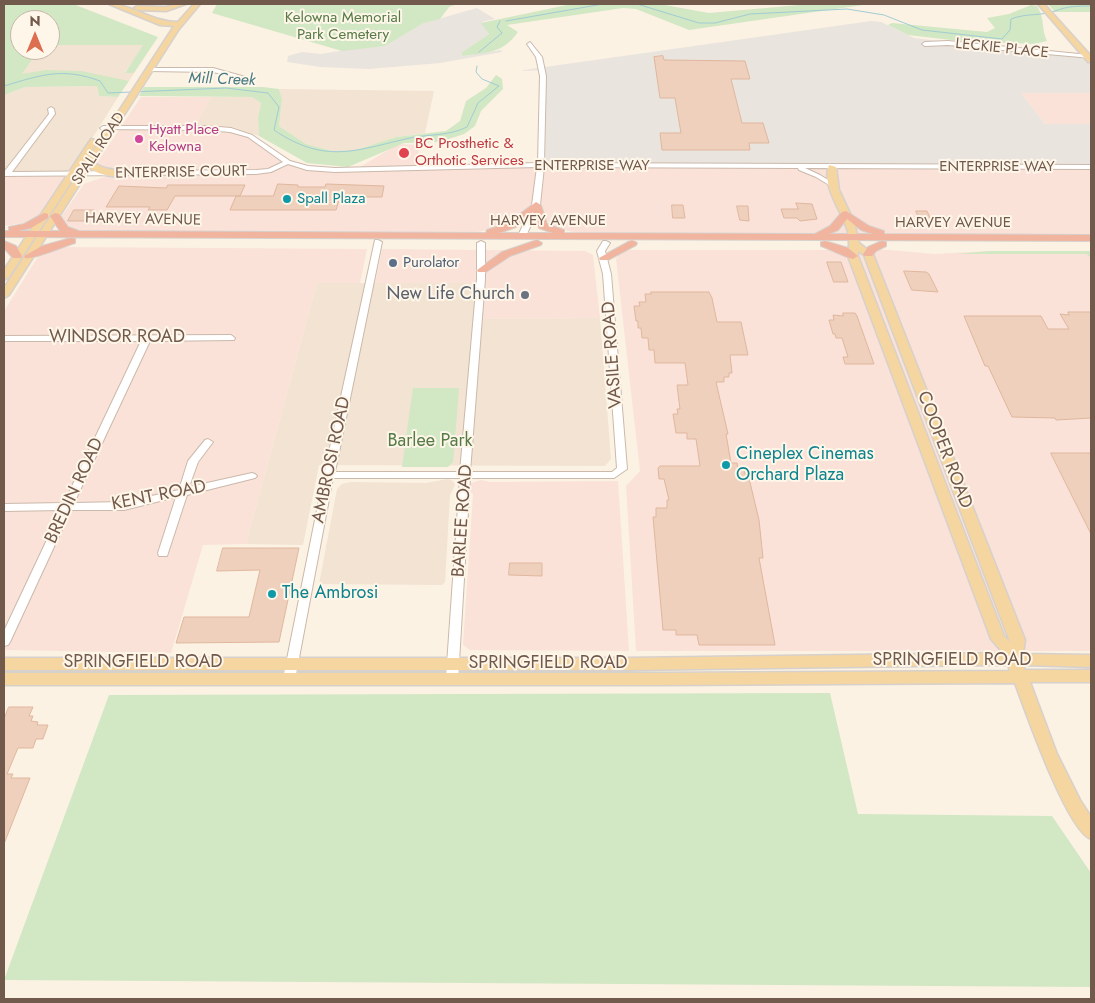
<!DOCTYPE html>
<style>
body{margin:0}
#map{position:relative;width:1095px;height:1003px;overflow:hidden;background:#fbf2e3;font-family:Jost,sans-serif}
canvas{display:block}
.frame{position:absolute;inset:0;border:5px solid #71594b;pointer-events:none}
.north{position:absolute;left:10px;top:10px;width:50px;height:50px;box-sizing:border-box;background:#fef6e9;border:1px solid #c6b7aa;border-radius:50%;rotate:0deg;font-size:14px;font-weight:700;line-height:20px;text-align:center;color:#71594b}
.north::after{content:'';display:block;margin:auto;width:18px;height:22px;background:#dd6f50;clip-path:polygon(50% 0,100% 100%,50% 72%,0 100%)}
</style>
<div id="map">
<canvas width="1095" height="1003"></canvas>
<div class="frame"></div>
<div class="north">N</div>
</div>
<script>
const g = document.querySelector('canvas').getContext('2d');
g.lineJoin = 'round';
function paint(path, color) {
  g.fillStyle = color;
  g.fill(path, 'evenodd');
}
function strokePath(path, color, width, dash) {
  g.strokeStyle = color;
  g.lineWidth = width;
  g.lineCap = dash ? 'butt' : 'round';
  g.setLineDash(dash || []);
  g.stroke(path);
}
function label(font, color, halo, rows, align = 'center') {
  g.font = font + ' Jost,sans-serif';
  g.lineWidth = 4;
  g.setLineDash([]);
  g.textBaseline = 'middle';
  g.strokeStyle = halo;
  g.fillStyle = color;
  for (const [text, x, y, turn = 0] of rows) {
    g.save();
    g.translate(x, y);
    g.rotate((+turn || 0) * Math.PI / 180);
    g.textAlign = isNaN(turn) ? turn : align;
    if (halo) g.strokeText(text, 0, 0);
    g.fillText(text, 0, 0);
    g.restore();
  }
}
paint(new Path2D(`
 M50,45H144L125,72L134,73L129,81L22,74L39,50H50Z
 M97,86L99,96L118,97L71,172L4,171V95L25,87Z
 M279,89L434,91L425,133L396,137L356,150L332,151L306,144L279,126L282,99Z
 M211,97H252L261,103L258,118L259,136L232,127L195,126Z
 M317,283H478L475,319L600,318L611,459L605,466L319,465L303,545L246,544Z
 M448,479L453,481L455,485L450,495L445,582L442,585L319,584L337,489L342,484L351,482L426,483Z`), '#f2e3d2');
paint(new Path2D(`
 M1021,93H1091V124H1045Z
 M141,97H211L196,126L232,129L252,135L291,160L309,167L357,169L398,144L419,145L417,168L537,167L532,206L510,224L474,233H83L72,230L61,217L84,184L115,173L96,164Z
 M543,167L1091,169V235L577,233L557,228L548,222L539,205L544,178Z
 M68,176L39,215L23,223L4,226V177Z
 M59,247L367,249L360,283H317L246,544L203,545L171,653L4,650V311L39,255Z
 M382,249L585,251L593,255L600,318L475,319L477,283H375Z
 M630,250H890L934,254L990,251H1091V651H636L626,486L640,471L616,259L620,253Z
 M481,480L490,482L618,481L629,651L470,650L463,645L473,494L467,489L468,484Z`), '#fae2d8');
paint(new Path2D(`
 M477,8L495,19L482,22L489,34L461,53L463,56L501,50L502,52L440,63L369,69L320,67L287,62L288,56L302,52L321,54L350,49L385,46L424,23Z
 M871,21L881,22L914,38L1088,59L1091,63V93H1021L1045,124H1091V165L545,164L546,74L545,70L522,71L524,70Z`), '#eae4de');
paint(new Path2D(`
 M4,4H73L158,37L134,73H125L143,45H50V20H20V50H39L22,74L46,70L81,71L129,81L118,97L99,96L97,86L25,87L4,95Z
 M217,4H457L449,7L440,19L424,23L385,46L342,51L212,13Z
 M572,4H659L709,13L811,4H870L689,30L636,9L623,8L507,25L518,32C502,54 488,52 463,56L461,53L489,34L481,23Z
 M1048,4H1091V12H1055Z
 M1031,5L1037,6C1045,18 1041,29 1047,41L1034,44L960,41L908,35L888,25L892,23L987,32L995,28L987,18L1009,14Z
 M496,75L502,79L503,89L481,111L475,126L464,134L439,142L404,143L348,167L307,163L259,136L258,118L261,103L252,97L139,96L144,87H263L279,89L282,99L279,126L306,144L332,151L356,150L396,137L446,131L460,121L466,101L486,88Z
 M990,251H1090L1091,254L1089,257L1087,254H957Z
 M413,388H459L453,462L448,467H402Z
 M830,693L858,814L1052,816L1091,873V987L4,980L109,695Z`), '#d2e7c3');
strokePath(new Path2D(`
 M637,4L699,23H715L750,14L847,9L884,15L922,30L1002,39L1010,30L1011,19C1026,13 1042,16 1055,11C1068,6 1077,6 1091,6
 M506,21L603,4
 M479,52L502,33L497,27L500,21
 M4,86C41,75 62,67 100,81L108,93L226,88L268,93L279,107L274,130C326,165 356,150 410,138C430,134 449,136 467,127L478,103L499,86L482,79L476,72L477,66`), '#a0ccd4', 1);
const building = new Path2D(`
 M663,56L664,60L745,61L750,79H731L742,123H763L769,143H749L750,150H662L660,133H681L675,98H660L654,57Z
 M278,184L298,185V187H325L326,184L384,186L382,197H340L336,210H230L236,196H273Z
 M168,185H245L240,196H175L167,210H148L150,207H106L119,186L166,188Z
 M796,203L812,204L817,219L800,221L797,218H784L781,209H798Z
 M672,205H683L685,218H673Z
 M737,206H748L749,221L740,220Z
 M74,210H94L89,219L85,221H68Z
 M916,211H927L932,222H921Z
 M827,262H841L848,282H834Z
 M904,271L926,272L929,274L938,292L912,290Z
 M651,292H709L712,298L717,322H741L748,355H730L732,373H729V377H724V382H716L728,434H726L731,463H737L738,469H744L745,474H748L759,520L763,558H759L775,645H699L697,635H676V630H663L653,517H656V508H667V500H669L664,479H659L658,468L660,466H700L696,439H687V433H676L673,414H678L677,409H680L677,385H688L685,363H655L654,350H649L648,338H642L641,328H638V321H636L634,306H640L639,302H646L645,294H651Z
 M1068,312H1091V418L1056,420L1055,418L1012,417L988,366H985L964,316H1041L1048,329H1069L1060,314L1069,315Z
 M843,313H855L857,316L874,364H845L843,357H848L842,338H836L835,334H833L829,320H834L833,315L843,316Z
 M1051,453H1091V534L1070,492Z
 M223,548H299L279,642L176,643L184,617H249L260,570L217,571Z
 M510,563H542V576L509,575Z
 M9,707H33L29,716H33L31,721L38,722L37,725H48L43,739H36L33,748H18L7,774H13L11,778H30L4,844V719Z`);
paint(building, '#eed0bd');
strokePath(building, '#e0b79e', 1);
const minor = new Path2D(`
 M948,41L1089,55L1091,58L948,45L925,46L922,44L925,42Z
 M530,42L542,57L546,76L544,163L1091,165V169L805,168L820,175L836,185V187L834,188L816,177L799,170L798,168L544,167L540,205L526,236L522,238L518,236L532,205L537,167L335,172L307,170L288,164L271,172L256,174L4,176V172L49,114L48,109L51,107L54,109L55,114L12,172L256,170L268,169L283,162L248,137L230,132L207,130L101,129L100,128L103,126H207L231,128L252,135L290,161L308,166L335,168L538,163L540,76L536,57L527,44Z
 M150,68H213L249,78L246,80L213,72L148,71L147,70Z
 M375,240H378L382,242L335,472H460L477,279V243L481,241L485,243V279L470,472H612L617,468L603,274L597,251L603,241H606L610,243L605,251L611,274L627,469L614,478H470L458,679L456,682L452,684L448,682L446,679L460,478H333L295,679L293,682L289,684L285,682L283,679L324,475Z
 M231,335L235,338L234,340L150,341L74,503L124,502L179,490L188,461L205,440L208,439L213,442L198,462L189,487L252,473L255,474L257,476L255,478L187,495L168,553L167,556H159L158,553L176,497L124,510H71L10,642L8,645L4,646V631L61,510L4,511V504L64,503L141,341H4V336Z`);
const major = new Path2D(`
 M109,4C132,4 151,22 178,22L194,4H200L179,29L94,162C104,172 117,167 127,174C120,179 97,175 90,168L9,295L4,298V288L174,26L160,25Z
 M177,4H186L166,11L137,10L134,8L137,6L166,7Z
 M1038,4H1044L1091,56V62H1088Z
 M91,139L98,141L9,277L4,280V270Z
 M829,165L836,167L839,190L854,222L859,243L873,254L1025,640L1023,654L1091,655V667L1023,665L1025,670H1091V682H1030L1057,754L1080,800L1091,817V839C1067,831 1025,710 1015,683L660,685H4V673H660L1010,671L1008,665H991L628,670H4V658H628L1003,653L991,639L848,256C849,248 850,241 848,232C843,212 821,187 829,165ZM858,251L864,255L1010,642L1004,636L858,256Z`);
const highway = new Path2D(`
 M536,202L541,205L547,224L564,230V233L815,234L830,226L842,212L846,211L869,226L884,231V234L1091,235V241L4,237V231H9V227L24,224L44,213L48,214V218L31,228L18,231H60L50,216L55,213L59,214L68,227L79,231L486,233L487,230L508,223ZM533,212L539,228L553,233H499L516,227ZM847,219L861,230L873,234H829L838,230Z
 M71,238L75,239V243C65,246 32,260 25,258L24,256L42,246Z
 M537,240L542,243L541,245L510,256L486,272H478L477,270L502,252Z
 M632,240L637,243L636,245L608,260H600L599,258Z
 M4,241L16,246L22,256L21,258H13L4,248Z
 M825,241L848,248L858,256L853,259C842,256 832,250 821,246V242Z
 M882,241L886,242V246L876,251L872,256H864L863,254L868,247Z`);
strokePath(minor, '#cbb9ab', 2);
strokePath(major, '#d7d1cd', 3);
strokePath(highway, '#d7d1cd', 2);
paint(minor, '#fff');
paint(major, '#f5d5a0');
paint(highway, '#f1b49e');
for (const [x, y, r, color] of [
 [139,139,5,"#d1479c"],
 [404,153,6,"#e0444e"],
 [287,199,5,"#0f9aa8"],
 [393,263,5,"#5c6f8a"],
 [525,295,5,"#6b7280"],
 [726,465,5,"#0f9aa8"],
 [272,594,5,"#0f9aa8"]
]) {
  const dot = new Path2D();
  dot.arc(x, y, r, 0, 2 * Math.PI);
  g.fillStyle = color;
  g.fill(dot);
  strokePath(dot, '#fef6e9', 2);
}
label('15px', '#567b47', '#fef6e9', [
 ["Kelowna Memorial",343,18],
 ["Park Cemetery",343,35]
]);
label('15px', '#71594b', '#fef6e9', [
 ["LECKIE PLACE",1002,49,6],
 ["SPALL ROAD",99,149,-57],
 ["ENTERPRISE WAY",592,166],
 ["ENTERPRISE WAY",997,167],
 ["ENTERPRISE COURT",181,173,-1],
 ["HARVEY AVENUE",143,220,1],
 ["HARVEY AVENUE",548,221],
 ["HARVEY AVENUE",953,223]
]);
label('15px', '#b23c85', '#fef6e9', [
 ["Hyatt Place",149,130],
 ["Kelowna",149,147]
], 'left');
label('15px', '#be3a42', '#fef6e9', [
 ["BC Prosthetic &",415,144],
 ["Orthotic Services",415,161]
], 'left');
label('15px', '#0d838f', '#fef6e9', [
 ["Spall Plaza",297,199]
], 'left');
label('15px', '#4e5e75', '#fef6e9', [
 ["Purolator",403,263]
], 'left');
label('italic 16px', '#477983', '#fef6e9', [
 ["Mill Creek",222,80,2]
]);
label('18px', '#5b616d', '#fef6e9', [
 ["New Life Church",515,295]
], 'right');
label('18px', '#71594b', '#fef6e9', [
 ["WINDSOR ROAD",117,338],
 ["VASILE ROAD",613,355,-94],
 ["COOPER ROAD",944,450,69],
 ["AMBROSI ROAD",332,460,-78],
 ["BREDIN ROAD",75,491,-65],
 ["KENT ROAD",159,496,-11],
 ["BARLEE ROAD",463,521,-86],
 ["SPRINGFIELD ROAD",952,661],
 ["SPRINGFIELD ROAD",143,663],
 ["SPRINGFIELD ROAD",548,664]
]);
label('18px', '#567b47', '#fef6e9', [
 ["Barlee Park",430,442]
]);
label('18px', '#0d838f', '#fef6e9', [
 ["Cineplex Cinemas",736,455],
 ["Orchard Plaza",736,476],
 ["The Ambrosi",282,594]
], 'left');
</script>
